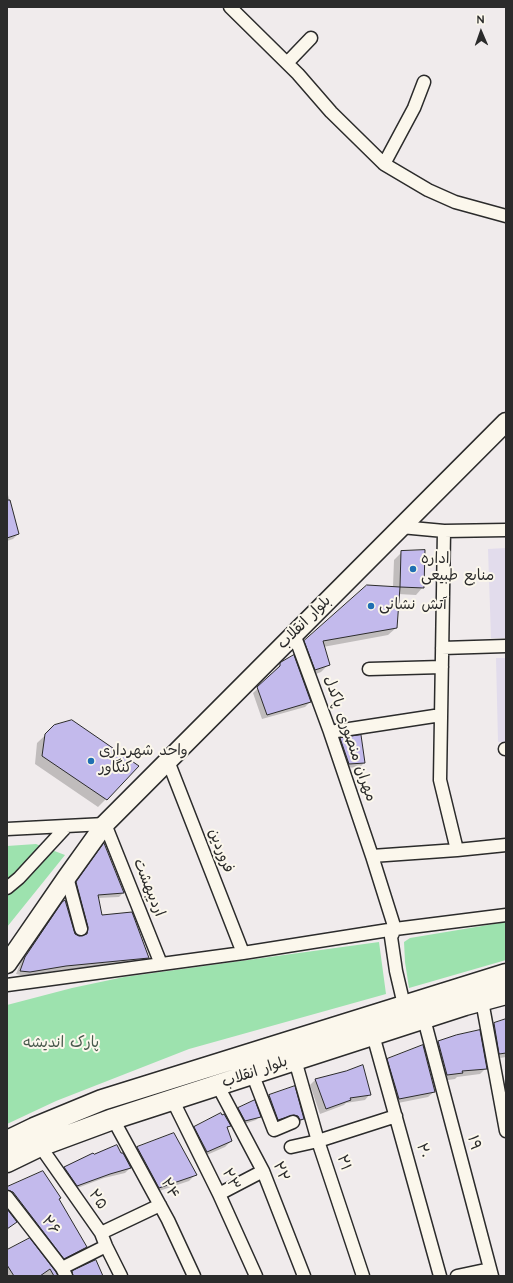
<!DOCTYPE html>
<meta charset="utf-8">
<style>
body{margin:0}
#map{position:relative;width:513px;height:1283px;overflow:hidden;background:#f0ebec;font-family:"Architects Daughter",sans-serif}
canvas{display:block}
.frame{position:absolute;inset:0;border:8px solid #2b2b2b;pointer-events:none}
.north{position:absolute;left:461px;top:12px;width:40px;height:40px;-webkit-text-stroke:3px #fbf7ec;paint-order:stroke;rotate:358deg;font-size:11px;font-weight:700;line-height:16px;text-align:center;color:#2b2b2b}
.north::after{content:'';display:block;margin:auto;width:14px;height:18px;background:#2b2b2b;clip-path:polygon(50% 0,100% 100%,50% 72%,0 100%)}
</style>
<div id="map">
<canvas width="513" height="1283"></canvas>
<div class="frame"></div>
<div class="north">N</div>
</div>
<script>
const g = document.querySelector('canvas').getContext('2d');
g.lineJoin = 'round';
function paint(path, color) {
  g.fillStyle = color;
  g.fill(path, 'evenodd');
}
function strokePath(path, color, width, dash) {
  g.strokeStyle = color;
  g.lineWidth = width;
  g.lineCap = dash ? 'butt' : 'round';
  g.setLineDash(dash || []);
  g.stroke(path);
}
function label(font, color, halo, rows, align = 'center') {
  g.font = font + ' "Architects Daughter","Playpen Sans Arabic",sans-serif';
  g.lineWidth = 4;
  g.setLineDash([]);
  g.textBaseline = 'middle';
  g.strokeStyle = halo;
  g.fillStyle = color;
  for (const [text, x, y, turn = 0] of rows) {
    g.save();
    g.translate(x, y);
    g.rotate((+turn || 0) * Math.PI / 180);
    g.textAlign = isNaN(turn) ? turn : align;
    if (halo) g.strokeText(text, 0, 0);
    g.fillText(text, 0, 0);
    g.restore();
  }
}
paint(new Path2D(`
 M506,548V638H491L488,549Z
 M496,658H506V742H498Z`), '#e2dcec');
paint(new Path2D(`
 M36,844L65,855L7,927V846Z
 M506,922V960L409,988L405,962L404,942L410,938Z
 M379,942L386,994L189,1049L56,1101L7,1124V1005L72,988L124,977Z`), '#9de2ae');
paint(new Path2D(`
 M7,491L18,534L13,539L7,541Z
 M402,552L423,587L416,595L398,594L396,628L388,635L323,647L329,664L321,672L308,677L297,649L305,641L393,587L394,560Z
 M281,664L310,702L305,707L262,719L253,693L275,672V670Z
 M55,726L106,799L98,807L35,764L37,743Z
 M341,739L364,763L360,767L345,768L337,743Z
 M104,845L123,893L119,897L97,898L101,916L148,958L144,962L61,970L26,976L16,974L21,962L58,908L75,935L79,937L84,936V932L72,887Z
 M506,1020V1057L494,1059L488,1030L494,1024Z
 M456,1036L486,1068L480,1074L457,1077L455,1079L441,1081L432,1048L438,1042Z
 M388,1060L434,1092L428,1097L393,1104L382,1065Z
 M346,1072L370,1094L365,1100L346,1103L344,1105L320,1114L310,1085L315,1080Z
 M294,1087L303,1119L297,1125L272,1126L263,1102L269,1096Z
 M239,1109L260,1116L256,1120L241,1125L235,1113Z
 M229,1126L226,1129L231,1141L225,1147L200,1158L189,1134L195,1128Z
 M174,1135L195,1175L189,1181L153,1193L132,1154L138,1148Z
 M93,1154L130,1168L125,1173L104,1178L72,1190L59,1173L64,1168Z
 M7,1188L58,1199L86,1247L81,1252L59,1263L7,1197Z
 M29,1240L57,1276H7V1251Z`), '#0003');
const building = new Path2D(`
 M7,500H10L19,534L7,538Z
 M425,550L424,588L400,587L401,551Z
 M367,585L400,587L397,628L323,641L330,665L315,670L304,641Z
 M294,655L311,702L267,715L257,687L280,666V663Z
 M72,720L139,766L107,800L42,756L45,734L54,725Z
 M361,735L365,763L349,764L340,738Z
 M104,843L124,893L98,895L102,915L132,912L149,958L66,966L30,972L20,971L25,957L62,902L65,900L75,934L79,936L87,934L88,927L76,882Z
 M506,1019V1053L499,1054L494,1023Z
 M480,1030L487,1069L462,1071L463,1073L447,1075L438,1041L456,1035Z
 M423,1045L435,1092L399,1099L387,1059Z
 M363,1065L371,1095L350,1098L351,1100L326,1109L315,1079L346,1071Z
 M295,1086L304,1119L300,1120L298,1116L294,1115L278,1120L269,1095Z
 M255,1100L261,1117L245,1121L238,1108Z
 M221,1113L222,1115L224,1114L231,1126L227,1127L232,1141L207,1152L194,1127Z
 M174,1133L197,1175L159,1188L137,1147Z
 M117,1145L121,1153H123L131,1168L110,1174L77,1186L64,1167L93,1153L94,1154Z
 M43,1171L61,1198L59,1199L87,1247L64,1259L13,1192L7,1190V1187Z
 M7,1209L17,1222L7,1229Z
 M30,1238L56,1272L58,1276H54L50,1269L40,1276H14L7,1265V1250Z
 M96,1260L103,1276H73L72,1271Z`);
paint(building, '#c3baec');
strokePath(building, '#2b2b2b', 1);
const street = new Path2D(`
 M230,7L298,74L331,112L384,164L428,190L455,202L506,216
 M287,63L311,38
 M384,164L414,108L424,82
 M401,527L444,531L506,530
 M444,531L440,780L457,850L506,845
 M294,634L330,732L372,856L457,850
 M442,648L506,646
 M369,669L442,667
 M330,732L441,715
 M505,749H506
 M168,761L243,953
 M7,829L105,824L161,964
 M372,856L395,929L391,937L396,971L404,1005
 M67,877L81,929
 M7,888L19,878L67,826
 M7,985L243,953L395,929L506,915
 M482,1001L506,1131
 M424,1019L492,1276
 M373,1035L440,1276
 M295,1060L318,1141L363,1276
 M252,1073L274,1130L293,1122
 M218,1086L263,1171L304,1276
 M172,1099L219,1194L256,1276
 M113,1119L168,1220L194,1276
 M40,1146L101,1233L106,1246L121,1276
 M291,1147L318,1141L396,1116
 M219,1194L263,1171
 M7,1197L62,1268L66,1276
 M101,1233L160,1205
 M62,1268L106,1246
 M457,1276L490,1269`);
const secondary = new Path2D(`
 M7,964L67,877L105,824L506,422`);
const primary = new Path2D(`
 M7,1141L34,1128L102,1100L506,974
 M7,1162L40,1146L113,1119L295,1060L465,1005L506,994`);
strokePath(street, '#2b2b2b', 15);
strokePath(secondary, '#2b2b2b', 21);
strokePath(primary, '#2b2b2b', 23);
strokePath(street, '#fbf7ec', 12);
strokePath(secondary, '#fbf7ec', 18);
strokePath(primary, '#fbf7ec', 20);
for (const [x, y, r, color] of [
 [413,569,4,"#1f6fb2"],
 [371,606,4,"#1f6fb2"],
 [91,761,4,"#1f6fb2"]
]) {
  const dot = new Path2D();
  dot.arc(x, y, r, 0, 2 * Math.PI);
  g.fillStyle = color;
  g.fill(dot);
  strokePath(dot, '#fbf7ec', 1.5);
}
label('15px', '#2b2b2b', '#fbf7ec', [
 ["اداره",421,560],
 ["منابع طبیعی",421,577],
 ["آتش نشانی",379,606],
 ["واحد شهرداری",99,752],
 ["کنگاور",99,769]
], 'left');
label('15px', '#2b2b2b', '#fbf7ec', [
 ["بلوار انقلاب",305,623,-45],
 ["مهران منصوری پاکدل",349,739,71],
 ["فروردین",220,851,69],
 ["اردیبهشت",148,888,68],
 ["بلوار انقلاب",255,1073,-19],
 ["۱۹",473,1143,75],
 ["۲۰",422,1151,75],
 ["۲۱",343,1163,72],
 ["۲۲",280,1172,67],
 ["۲۳",230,1180,64],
 ["۲۴",169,1189,61],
 ["۲۵",97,1200,55],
 ["۲۶",50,1226,52]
]);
label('15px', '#48594c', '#fbf7ec', [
 ["پارک اندیشه",61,1044]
]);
</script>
